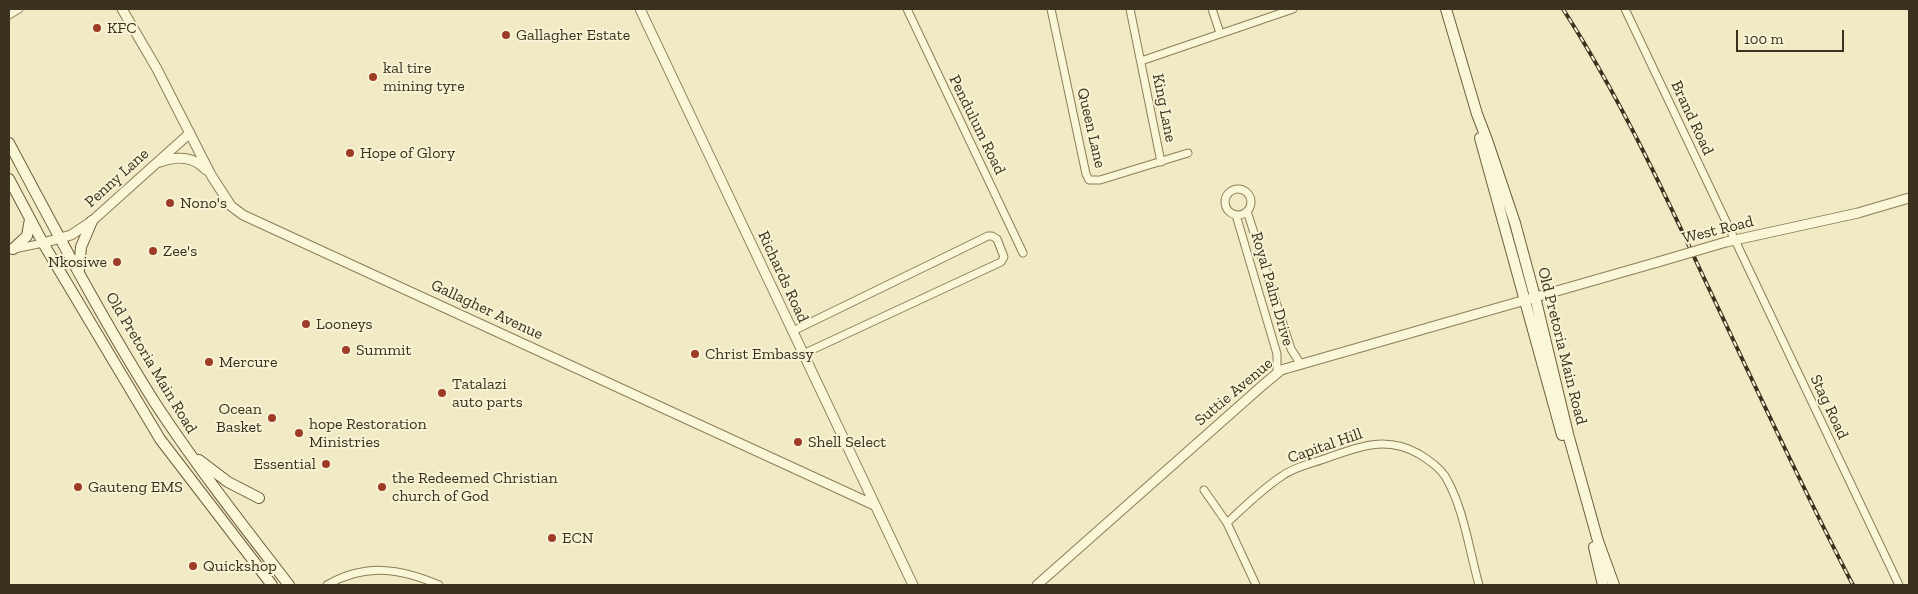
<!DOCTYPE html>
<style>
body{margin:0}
#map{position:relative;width:1918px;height:594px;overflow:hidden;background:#f0ebc4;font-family:"Zilla Slab",serif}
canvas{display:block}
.frame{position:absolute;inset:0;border:10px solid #3b311e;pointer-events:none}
.scale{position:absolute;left:1736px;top:30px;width:108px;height:22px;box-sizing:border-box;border:2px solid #3b311e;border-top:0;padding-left:6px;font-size:15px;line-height:18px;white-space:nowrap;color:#3b311e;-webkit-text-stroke:4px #f7f3d4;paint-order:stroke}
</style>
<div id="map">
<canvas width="1918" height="594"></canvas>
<div class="frame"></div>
<div class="scale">100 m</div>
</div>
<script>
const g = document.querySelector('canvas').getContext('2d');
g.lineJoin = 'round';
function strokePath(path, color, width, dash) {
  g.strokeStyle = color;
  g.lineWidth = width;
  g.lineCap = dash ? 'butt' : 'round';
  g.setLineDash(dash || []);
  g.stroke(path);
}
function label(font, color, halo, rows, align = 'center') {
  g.font = font + ' "Zilla Slab",serif';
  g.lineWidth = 4;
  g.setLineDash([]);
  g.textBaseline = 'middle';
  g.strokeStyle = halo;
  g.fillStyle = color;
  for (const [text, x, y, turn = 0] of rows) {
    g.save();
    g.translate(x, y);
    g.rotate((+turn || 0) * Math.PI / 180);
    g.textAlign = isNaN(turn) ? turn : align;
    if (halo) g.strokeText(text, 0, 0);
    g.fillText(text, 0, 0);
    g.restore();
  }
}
const minor = new Path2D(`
 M907,9L1023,253
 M1051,9L1086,174L1089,180H1100L1188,153
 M1130,9L1161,162
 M1212,9L1220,33
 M1625,9L1899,585
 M9,15L19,9
 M1141,61L1293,9
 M1225 202a13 13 0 1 1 26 0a13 13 0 1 1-26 0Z
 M1247,211L1291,349L1300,363
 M1236,215L1277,354V373
 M14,249L43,243
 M793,331L988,236H992L997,239L1004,257L1001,262L803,354
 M1204,490L1227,523L1256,585
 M1227,523C1244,507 1262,489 1282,476C1294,467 1310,464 1324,459C1358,447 1385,435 1419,454C1429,460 1438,466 1445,476C1464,508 1469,550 1479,585
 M327,585C365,563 400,568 439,585`);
const tertiary = new Path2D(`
 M122,9L157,69L211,175L231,206L243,215L874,505
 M640,9L913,585
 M160,162C176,156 194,156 206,170
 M1726,242L1858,213L1909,198
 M43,243L71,235L92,221L190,133
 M1037,585L1263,385L1281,370L1658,262`);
const secondary = new Path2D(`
 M1446,9L1477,114L1487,140L1515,223L1535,297L1568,434L1598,541L1614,585
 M1480,138L1562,435
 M9,143C56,231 103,321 157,406C198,468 244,527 289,585
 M9,179L43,243L160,439L272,585
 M13,249L27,236L30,219
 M79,270L81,247L92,221
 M199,460L228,482L259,498
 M1594,547L1603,585`);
strokePath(minor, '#8c7d59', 9);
strokePath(tertiary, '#8c7d59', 11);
strokePath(secondary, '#6e5e3c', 12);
strokePath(minor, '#faf6d8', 7);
strokePath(tertiary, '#faf6d8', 9);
strokePath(secondary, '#faf6d8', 10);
const rail = new Path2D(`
 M1563,9C1617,93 1661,185 1703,276C1752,379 1800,484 1853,585`);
strokePath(rail, '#3b311e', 4);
strokePath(rail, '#f7f3d4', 2, [5.5]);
const tertiaryBridge = new Path2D(`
 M1658,262L1726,242`);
strokePath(tertiaryBridge, '#8c7d59', 11, []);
strokePath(tertiaryBridge, '#faf6d8', 9);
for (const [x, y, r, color] of [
 [97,28,5,"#9e3b26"],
 [506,35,5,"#9e3b26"],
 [373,77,5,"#9e3b26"],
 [350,153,5,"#9e3b26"],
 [170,203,5,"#9e3b26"],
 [153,251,5,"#9e3b26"],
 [117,262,5,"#9e3b26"],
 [306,324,5,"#9e3b26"],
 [346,350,5,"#9e3b26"],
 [695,354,5,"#9e3b26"],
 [209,362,5,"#9e3b26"],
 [442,393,5,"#9e3b26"],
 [272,418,5,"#9e3b26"],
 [299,433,5,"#9e3b26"],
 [798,442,5,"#9e3b26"],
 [326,464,5,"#9e3b26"],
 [78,487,5,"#9e3b26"],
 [382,487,5,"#9e3b26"],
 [552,538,5,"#9e3b26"],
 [193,566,5,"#9e3b26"]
]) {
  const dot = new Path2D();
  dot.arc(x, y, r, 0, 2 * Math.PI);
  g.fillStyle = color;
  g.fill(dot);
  strokePath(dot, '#f7f3d4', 2);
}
label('16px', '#3b311e', '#f7f3d4', [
 ["KFC",107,28],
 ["Gallagher Estate",516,35],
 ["kal tire",383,68],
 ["mining tyre",383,86],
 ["Hope of Glory",360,153],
 ["Nono's",180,203],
 ["Zee's",163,251],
 ["Nkosiwe",107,262,"right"],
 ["Looneys",316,324],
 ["Summit",356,350],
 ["Christ Embassy",705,354],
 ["Mercure",219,362],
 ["Tatalazi",452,384],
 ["auto parts",452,402],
 ["Ocean",262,409,"right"],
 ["Basket",262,427,"right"],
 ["hope Restoration",309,424],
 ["Ministries",309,442],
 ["Shell Select",808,442],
 ["Essential",316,464,"right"],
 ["the Redeemed Christian",392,478],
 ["church of God",392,496],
 ["Gauteng EMS",88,487],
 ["ECN",562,538],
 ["Quickshop",203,566]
], 'left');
label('16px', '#3b311e', '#f7f3d4', [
 ["King Lane",1164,108,79],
 ["Brand Road",1692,118,65],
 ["Pendulum Road",977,125,64],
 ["Queen Lane",1091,128,77],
 ["Penny Lane",117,178,-42],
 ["West Road",1718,230,-14],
 ["Richards Road",783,277,65],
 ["Royal Palm Drive",1272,289,74],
 ["Gallagher Avenue",487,310,25],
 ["Old Pretoria Main Road",1562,346,76],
 ["Old Pretoria Main Road",151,363,59],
 ["Suttie Avenue",1234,392,-40],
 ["Stag Road",1829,407,65],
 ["Capital Hill",1325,446,-19]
]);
</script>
